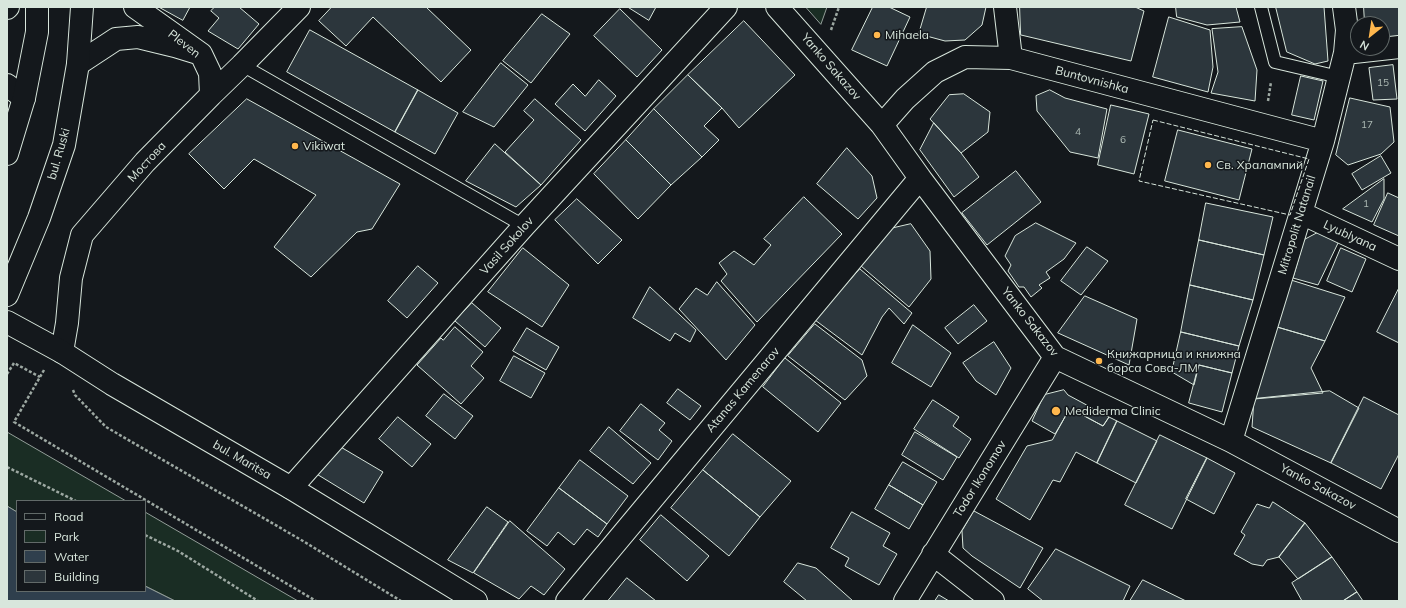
<!DOCTYPE html>
<meta charset="utf-8">
<style>
body{margin:0}
#map{position:relative;width:1406px;height:608px;overflow:hidden;background:#14181c;font-family:Mulish,sans-serif}
canvas{display:block}
.frame{position:absolute;inset:0;border:8px solid #d8e6dc;pointer-events:none}
.legend{position:absolute;left:16px;top:500px;width:130px;height:92px;box-sizing:border-box;background:#14181c;border:1px solid #626a69;margin:0;padding:5px 7px;list-style:none;font-size:12px;color:#d8e6dc}
.legend li{display:flex;align-items:center;gap:8px;height:20px}
.legend b{width:20px;border:1px solid #626a69}
.north{position:absolute;left:1350px;top:16px;width:40px;height:40px;box-sizing:border-box;background:#14181c;border:1px solid #626a69;border-radius:50%;rotate:210deg;font-size:11px;font-weight:700;line-height:16px;text-align:center;color:#d8e6dc}
.north::after{content:'';display:block;margin:auto;width:14px;height:18px;background:#ffb74d;clip-path:polygon(50% 0,100% 100%,50% 72%,0 100%)}
</style>
<div id="map">
<canvas width="1406" height="608"></canvas>
<div class="frame"></div>
<ul class="legend">
<li><b style="height:5px;background:#14181c"></b>Road</li>
<li><b style="height:11px;background:#1a2d24"></b>Park</li>
<li><b style="height:11px;background:#2f3f4d"></b>Water</li>
<li><b style="height:11px;background:#2c363c"></b>Building</li>
</ul>
<div class="north">N</div>
</div>
<script>
const g = document.querySelector('canvas').getContext('2d');
g.lineJoin = 'round';
function paint(path, color) {
  g.fillStyle = color;
  g.fill(path, 'evenodd');
}
function strokePath(path, color, width, dash) {
  g.strokeStyle = color;
  g.lineWidth = width;
  g.lineCap = dash ? 'butt' : 'round';
  g.setLineDash(dash || []);
  g.stroke(path);
}
function label(font, color, halo, rows, align = 'center') {
  g.font = font + ' Mulish,sans-serif';
  g.lineWidth = 3;
  g.setLineDash([]);
  g.textBaseline = 'middle';
  g.strokeStyle = halo;
  g.fillStyle = color;
  for (const [text, x, y, turn = 0] of rows) {
    g.save();
    g.translate(x, y);
    g.rotate((+turn || 0) * Math.PI / 180);
    g.textAlign = isNaN(turn) ? turn : align;
    if (halo) g.strokeText(text, 0, 0);
    g.fillText(text, 0, 0);
    g.restore();
  }
}
const green = new Path2D(`
 M806,7H827L821,24Z
 M7,432L126,501H17V512L7,506Z
 M145,512L298,601H175L145,586Z`);
paint(green, '#1a2d24');
strokePath(green, '#939e99', 1);
const water = new Path2D(`
 M7,506L17,512V591H145V586L175,601H7Z`);
paint(water, '#2f3f4d');
strokePath(water, '#939e99', 1);
const building = new Path2D(`
 M159,7H190L183,20Z
 M215,7H239L259,24L238,49L208,31L219,18L211,11Z
 M332,7H426L471,50L441,82L373,17L346,46L319,21Z
 M628,7H656L649,20Z
 M873,7H889L910,17L887,66L852,50Z
 M927,7H986L982,25L965,40L945,41L919,34Z
 M1020,7H1135L1144,11L1131,61L1021,35Z
 M1176,7H1236L1240,22L1207,25L1177,17Z
 M1276,7H1324L1328,61L1315,64L1287,52Z
 M1364,7H1399V38L1382,39V24H1365Z
 M620,9L662,50L637,77L594,36Z
 M542,14L570,34L531,83L503,61Z
 M1169,17L1210,30L1213,67L1208,92L1153,77Z
 M744,21L795,75L739,128L722,108L688,75Z
 M1242,27L1257,70L1255,101L1211,93L1218,72L1212,29Z
 M310,30L418,90L395,132L287,72Z
 M501,63L528,85L494,127L463,112Z
 M1393,65L1397,99L1373,100L1369,68Z
 M688,75L722,108L704,126L719,140L702,157L654,109Z
 M1301,76L1323,81L1314,120L1292,115Z
 M599,80L616,96L585,131L555,104L573,84L585,96Z
 M418,90L458,113L435,154L395,132Z
 M1050,90L1065,98L1107,109L1098,158L1070,152L1037,111L1036,96Z
 M964,94L990,112L988,132L961,153L930,119L949,95Z
 M1350,98L1390,107L1394,142L1381,154L1348,165L1336,155Z
 M247,99L400,184L372,229L357,232L311,277L274,247L316,195L254,159L224,189L189,154Z
 M535,99L581,140L541,185L505,152L534,120L524,111Z
 M1111,105L1149,114L1134,174L1098,165Z
 M654,109L702,157L671,185L626,140Z
 M934,123L961,153L979,177L954,197L920,150Z
 M1178,130L1252,149L1239,200L1165,181Z
 M626,140L671,185L638,219L594,174Z
 M495,144L541,185L516,207L466,181Z
 M847,148L872,176L877,198L858,219L817,184Z
 M1381,156L1391,173L1362,190L1352,174Z
 M1016,171L1041,202L987,245L962,213Z
 M1384,179V199L1372,222L1343,209Z
 M1388,193L1399,198V236L1374,225Z
 M804,197L842,234L757,322L721,281L727,274L719,263L734,251L754,265L771,245L764,239Z
 M577,199L622,240L598,264L555,220Z
 M1206,203L1273,217L1264,255L1199,240Z
 M1036,223L1076,243L1064,259L1046,272L1050,278L1039,285L1042,288L1031,297L1024,287H1019L1008,271L1011,265L1005,256L1015,236Z
 M911,224L930,251L931,279L909,307L861,266L889,229Z
 M1321,231L1339,241L1318,285L1293,278L1304,240Z
 M1199,240L1264,255L1253,300L1190,285Z
 M1087,247L1108,261L1081,295L1061,281Z
 M523,248L569,285L542,327L488,292Z
 M1341,248L1366,259L1352,292L1327,281Z
 M418,266L438,283L407,318L388,301Z
 M860,269L912,313L904,324L889,308L882,317L862,355L815,320Z
 M1291,280L1345,297L1325,341L1277,327Z
 M717,282L755,325L726,360L679,309L696,288L707,295Z
 M1190,285L1253,300L1239,346L1181,332Z
 M650,287L696,330L690,342L675,333L670,341L633,318Z
 M1399,288V343L1377,332Z
 M1085,296L1137,319L1129,365L1058,333Z
 M472,303L501,328L485,347L455,321Z
 M974,305L987,321L958,344L945,328Z
 M815,324L862,360L867,376L845,400L788,356Z
 M913,325L951,353L931,387L892,363Z
 M455,327L483,352L471,366L484,378L461,404L417,365L441,338L443,340Z
 M1277,327L1325,341L1311,368L1323,393L1254,399Z
 M527,328L559,347L546,370L513,351Z
 M1181,332L1239,346L1232,373L1199,365L1194,385L1172,372Z
 M994,342L1011,368L996,395L976,381L963,363Z
 M514,356L545,373L531,398L500,381Z
 M785,358L841,403L818,432L763,387Z
 M1199,365L1232,373L1222,412L1189,403Z
 M678,389L701,406L690,420L667,403Z
 M1064,390L1068,395L1109,417L1103,426L1077,412H1068L1055,434L1032,421L1044,395Z
 M1330,391L1359,408L1331,463L1252,427L1254,399Z
 M444,394L473,416L455,439L426,416Z
 M1364,397L1399,415V454L1381,489L1331,463Z
 M933,400L959,417L953,426L971,439L959,458L914,429Z
 M641,404L665,423L659,430L672,441L658,460L620,431Z
 M1068,412H1077L1103,426L1109,417L1117,421L1097,463L1076,452L1060,482L1053,480L1030,520L996,499L1027,446L1052,440Z
 M398,417L431,444L412,467L379,439Z
 M1117,421L1157,441L1136,483L1097,463Z
 M609,427L651,463L633,484L590,451Z
 M915,432L957,457L943,480L902,455Z
 M733,434L791,481L760,517L703,470Z
 M1160,435L1207,458L1172,529L1125,505Z
 M339,446L383,472L364,503L315,473Z
 M1207,458L1235,473L1214,514L1186,499Z
 M580,460L628,496L607,524L559,488Z
 M903,462L937,482L923,505L889,485Z
 M703,470L760,517L729,556L671,508Z
 M889,485L923,505L909,529L875,509Z
 M559,488L607,524L598,537L587,529L574,545L558,532L547,546L527,531Z
 M1273,502L1305,523L1279,557L1267,560L1263,566L1252,564L1234,554L1245,535L1241,532L1257,504L1269,508Z
 M487,507L508,522L473,573L448,560Z
 M974,511L1043,548L1020,588L972,556L963,548L962,531Z
 M852,512L890,533L883,546L897,554L879,585L845,566L849,558L831,548Z
 M661,515L709,556L687,581L640,540Z
 M510,521L565,569L544,595L531,586L519,599L474,573Z
 M1305,523L1332,557L1298,579L1279,557Z
 M1056,549L1130,586L1123,601H1043L1028,589Z
 M1332,557L1357,592L1343,601H1302L1292,583Z
 M798,563L816,568L853,601H807L784,582Z
 M627,578L656,601H608Z
 M1143,580L1186,601H1130Z
 M1357,592L1363,601H1343Z
 M939,595L949,601H935Z`);
paint(building, '#2c363c');
strokePath(building, '#d8e6dc', 1);
const service = new Path2D(`
 M1261,7L1275,62L1339,77
 M242,65L524,226`);
const minor = new Path2D(`
 M135,7L201,54L210,73L211,95
 M777,7L882,125L920,178L1055,357L1231,441L1399,531
 M1005,7L1011,58
 M7,8L8,7
 M1345,53L1399,47
 M78,64L116,39L138,37L175,46L201,54
 M7,85L24,98
 M882,125L905,99L935,72L965,57L1011,58L1323,141
 M1301,213L1399,259
 M62,352L67,323L71,278L82,235L145,162L211,95L242,65L299,7
 M1231,441L1323,141L1345,53L1347,30L1344,7
 M291,488L524,226L726,7
 M933,554L993,601
 M567,601L920,178
 M905,601L1055,357`);
const tertiary = new Path2D(`
 M7,322L62,352L112,384L291,488L476,601`);
const secondary = new Path2D(`
 M7,154L24,98L37,32V7
 M7,295L39,218L64,145L78,64L82,7`);
strokePath(service, '#d8e6dc', 14);
strokePath(minor, '#d8e6dc', 24);
strokePath(tertiary, '#d8e6dc', 24);
strokePath(secondary, '#d8e6dc', 24);
strokePath(new Path2D(`
 M831,30L839,7
 M1268,101L1271,82
 M44,370L14,422L316,601
 M7,374L14,363L40,377
 M73,390L75,395L106,427L303,541L401,601
 M7,467L76,501
 M145,535L178,551L258,601`), '#9da8a2', 2.5, [3, 2]);
strokePath(service, '#14181c', 12);
strokePath(minor, '#14181c', 22);
strokePath(tertiary, '#14181c', 22);
strokePath(secondary, '#14181c', 22);
strokePath(new Path2D(`
 M1153,120L1309,159L1290,215L1139,181Z`), '#d8e6dc', 1, [5, 2]);
for (const [x, y, r, color] of [
 [877,35,4,"#ffb74d"],
 [295,146,4,"#ffb74d"],
 [1208,165,4,"#ffb74d"],
 [1099,361,4,"#ffb74d"],
 [1056,411,5,"#ffb74d"]
]) {
  const dot = new Path2D();
  dot.arc(x, y, r, 0, 2 * Math.PI);
  g.fillStyle = color;
  g.fill(dot);
  strokePath(dot, '#14181c', 1.5);
}
label('10px', '#adbab4', null, [
 ["15",1383,83],
 ["17",1367,125],
 ["4",1078,132],
 ["6",1123,140],
 ["1",1366,204]
]);
label('12px', '#d8e6dc', '#14181c', [
 ["Mihaela",885,35],
 ["Vikiwat",303,146],
 ["Св. Хралампий",1216,165],
 ["Книжарница и книжна",1107,354],
 ["борса Сова-ЛМ",1107,368],
 ["Mediderma Clinic",1065,411]
], 'left');
label('12px', '#d8e6dc', '#14181c', [
 ["Pleven",184,44,38],
 ["Yanko Sakazov",831,67,49],
 ["Buntovnishka",1092,80,15],
 ["bul. Ruski",59,154,-74],
 ["Мостова",147,162,-47],
 ["Mitropolit Natanail",1297,225,-73],
 ["Lyublyana",1350,236,25],
 ["Vasil Sokolov",507,246,-48],
 ["Yanko Sakazov",1030,322,52],
 ["Atanas Kamenarov",743,390,-50],
 ["bul. Maritsa",242,460,30],
 ["Todor Ikonomov",980,479,-58],
 ["Yanko Sakazov",1318,487,28]
]);
</script>
